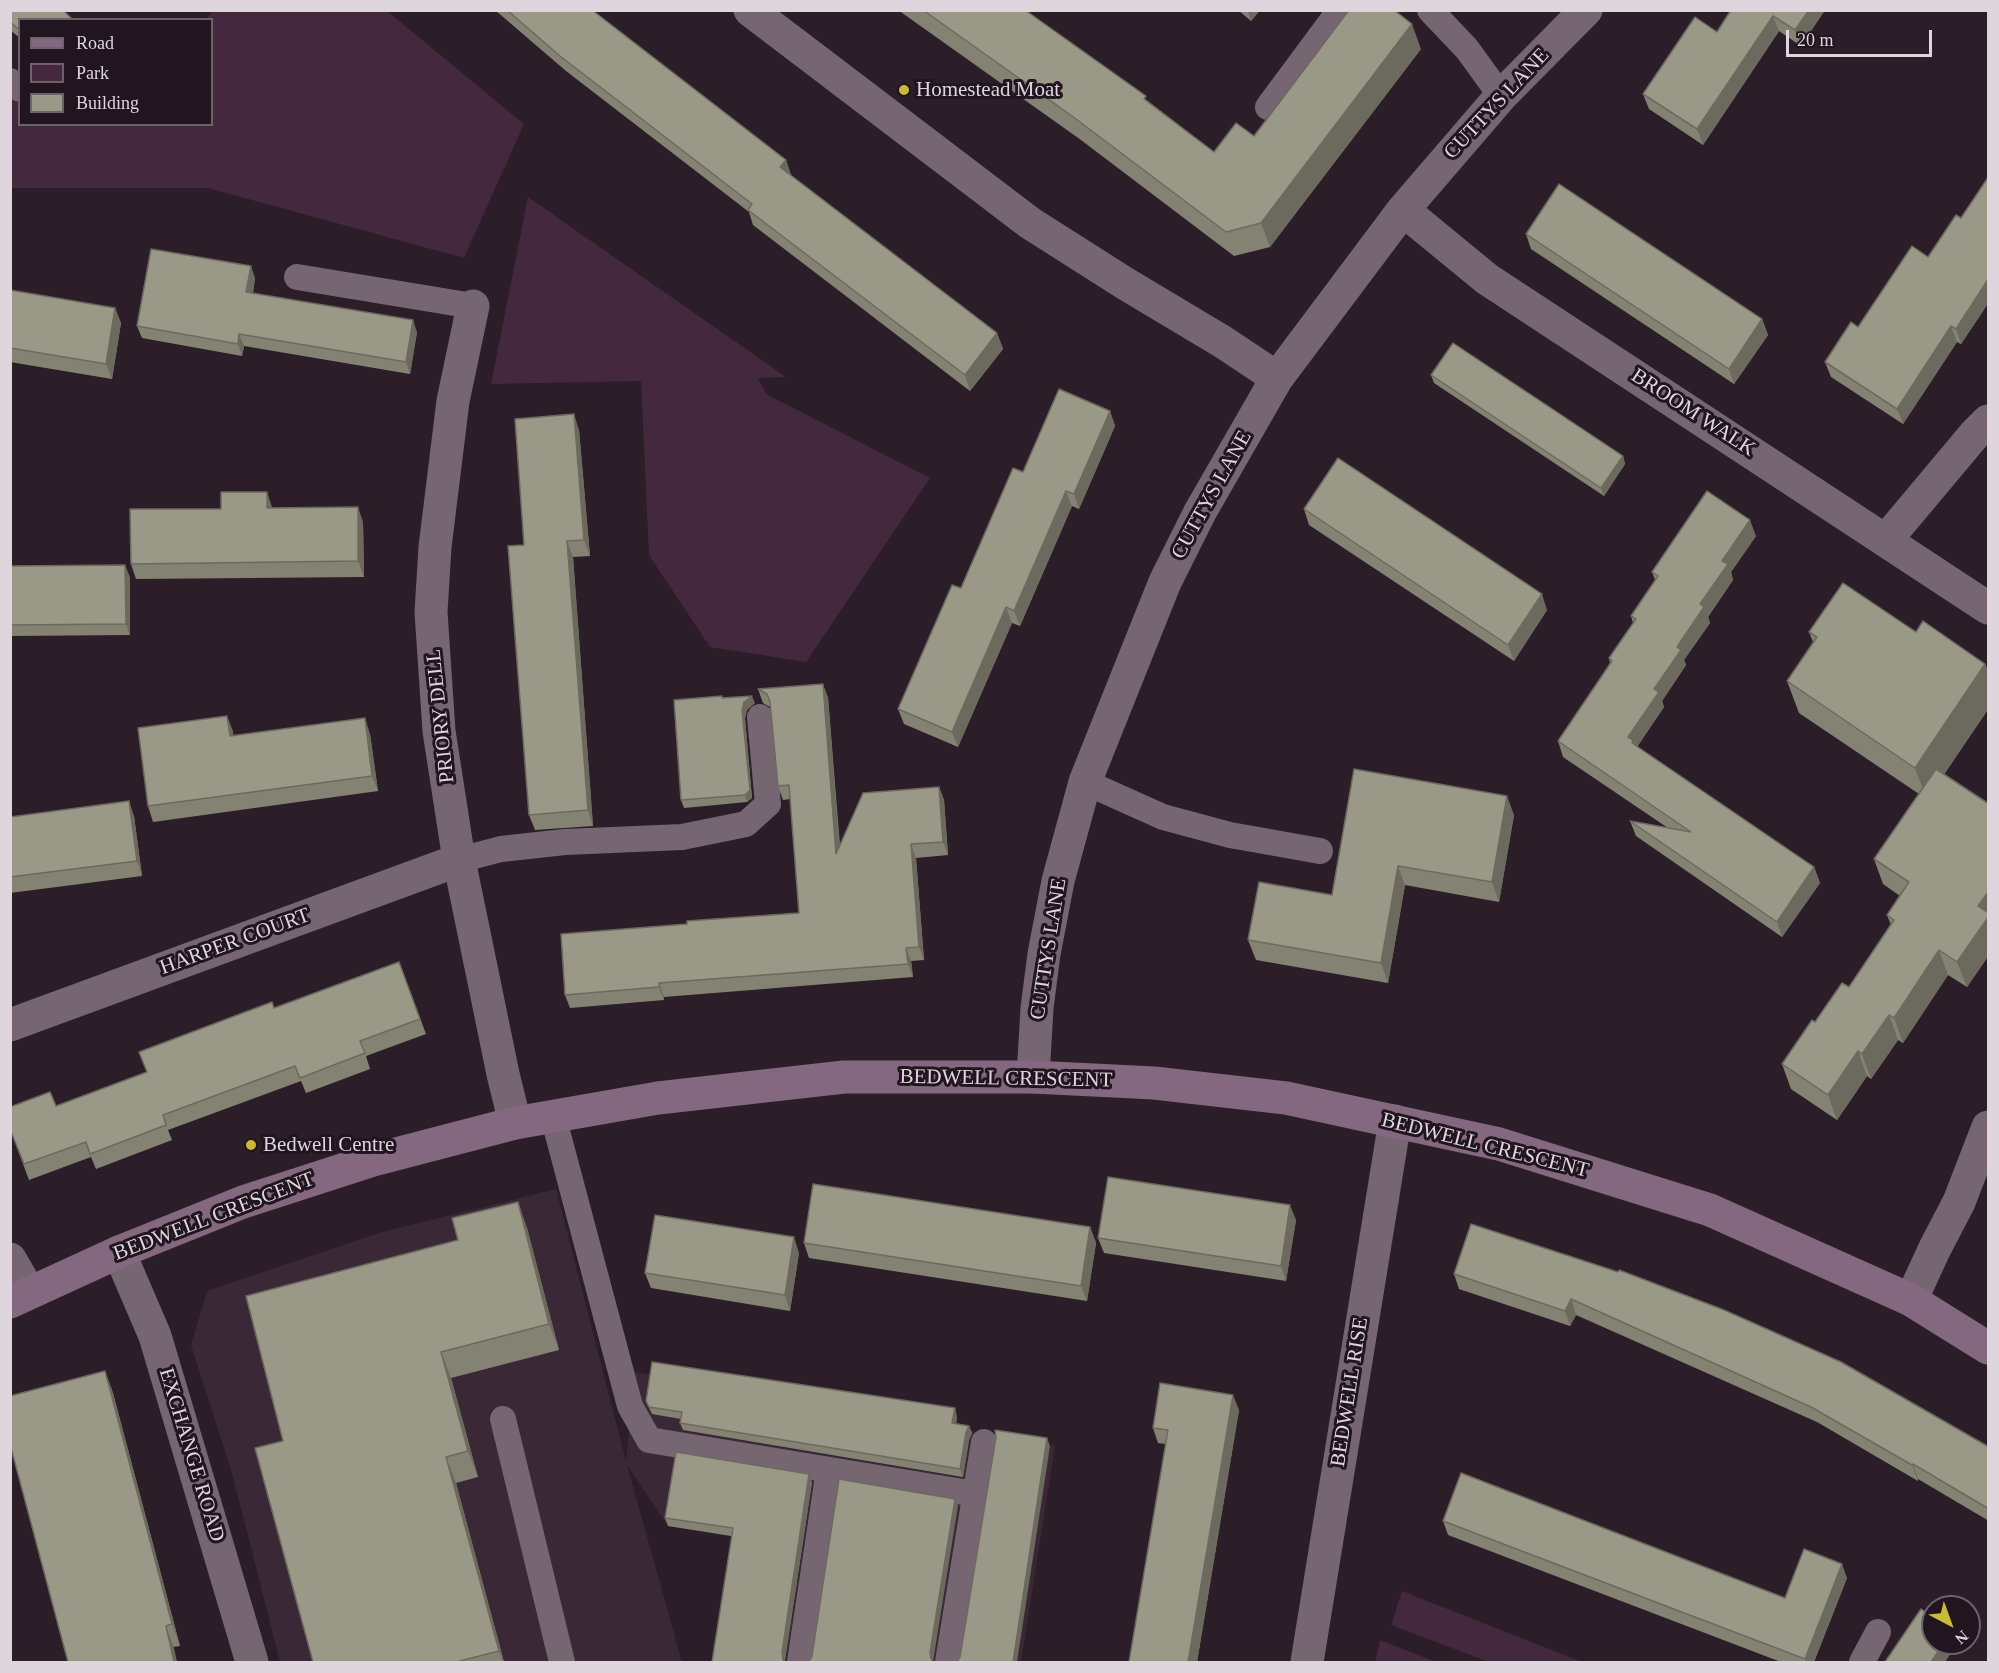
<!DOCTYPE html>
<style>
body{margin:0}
#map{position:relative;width:1999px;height:1673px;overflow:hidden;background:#2b1e28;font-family:"Times New Roman",serif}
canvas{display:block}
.frame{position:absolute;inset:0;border:12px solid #dfd6dd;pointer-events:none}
.legend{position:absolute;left:18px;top:18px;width:195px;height:108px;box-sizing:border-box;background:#21151f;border:2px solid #6d626b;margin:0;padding:8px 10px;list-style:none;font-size:18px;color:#dfd6dd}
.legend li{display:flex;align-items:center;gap:12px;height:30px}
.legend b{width:30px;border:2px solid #6d626b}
.north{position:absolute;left:1921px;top:1595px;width:60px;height:60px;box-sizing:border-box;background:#21151f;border:2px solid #6d626b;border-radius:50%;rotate:139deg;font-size:16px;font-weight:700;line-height:24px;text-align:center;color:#dfd6dd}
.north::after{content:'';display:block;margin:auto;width:21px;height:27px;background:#cbba39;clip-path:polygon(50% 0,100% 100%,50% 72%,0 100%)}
.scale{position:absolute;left:1786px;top:30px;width:146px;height:27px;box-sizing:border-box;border:3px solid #dfd6dd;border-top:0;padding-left:8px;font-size:18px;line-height:21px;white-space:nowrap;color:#dfd6dd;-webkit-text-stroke:4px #21151f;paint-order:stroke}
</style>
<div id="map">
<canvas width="1999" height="1673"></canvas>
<div class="frame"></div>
<ul class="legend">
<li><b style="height:8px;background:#84687f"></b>Road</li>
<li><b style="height:16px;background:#43283e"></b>Park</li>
<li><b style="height:16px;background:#9a9886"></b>Building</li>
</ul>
<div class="north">N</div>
<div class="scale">20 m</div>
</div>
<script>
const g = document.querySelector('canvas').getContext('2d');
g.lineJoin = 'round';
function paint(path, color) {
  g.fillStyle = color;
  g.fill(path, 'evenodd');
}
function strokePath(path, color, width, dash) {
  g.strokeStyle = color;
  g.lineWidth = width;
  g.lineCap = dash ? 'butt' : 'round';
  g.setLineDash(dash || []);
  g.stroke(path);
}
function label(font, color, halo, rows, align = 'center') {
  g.font = font + ' "Times New Roman",serif';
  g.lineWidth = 6;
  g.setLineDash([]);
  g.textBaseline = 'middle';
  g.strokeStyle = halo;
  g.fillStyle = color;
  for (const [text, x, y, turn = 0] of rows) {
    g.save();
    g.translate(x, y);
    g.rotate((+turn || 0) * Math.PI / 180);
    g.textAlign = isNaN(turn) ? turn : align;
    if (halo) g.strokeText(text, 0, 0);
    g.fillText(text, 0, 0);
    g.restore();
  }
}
paint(new Path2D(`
 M556,1189L626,1461L635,1372L1055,1446L1021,1662H716L735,1536L668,1526L627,1465L682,1662H280L232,1473L191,1345L207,1291L379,1233Z`), '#3a2836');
paint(new Path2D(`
 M213,11H387L524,124L464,258L208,188H11V100L19,99L20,124H212V20L206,19Z
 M528,197L786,377L758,378L766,394L930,478L806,662L710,647L649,555L641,381L491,384Z
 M1402,1591L1582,1662H1489L1391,1625Z
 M1380,1640L1436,1662H1375Z`), '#43283e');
strokePath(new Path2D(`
 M1430,10L1467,49L1501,96
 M10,81L20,89
 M1268,107L1340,10
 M297,277L473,306
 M1085,782L1163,817L1230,835L1320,851
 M459,860L501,849L565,842L682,837L746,824L768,804L760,717
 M553,1116L630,1406L649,1440L975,1494
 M503,1419L562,1662
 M800,1662L829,1470
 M948,1662L984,1442
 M1862,1662L1878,1632`), '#756672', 26);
strokePath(new Path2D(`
 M750,10L1030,223L1126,284L1223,342L1277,378
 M1403,210L1487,279L1988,608
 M473,306L453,401L435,547L431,612L439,731L459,860L503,1074L515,1123
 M1886,540L1974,435L1988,421
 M10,1025L459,860
 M1033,1077L1037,1008L1044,954L1058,881L1085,782L1165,582L1200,512L1277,378L1403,210L1501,96L1586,10
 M119,1252L155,1336L252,1662
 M10,1259L29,1292
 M1911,1300L1935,1248L1959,1202L1988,1127
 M1307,1662L1395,1121`), '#756672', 33);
strokePath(new Path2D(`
 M10,1302L119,1252L243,1202L373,1160L515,1123L658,1098L844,1077H1033L1154,1083L1286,1098L1499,1144L1710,1210L1911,1300L1988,1348`), '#84687f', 33);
paint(new Path2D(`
 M10,10L20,20V38L10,30Z
 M495,10H592L786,160L791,175L997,333L1003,349L970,391L753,225L749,212L566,71Z
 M898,10H1025L1148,101L1214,152L1254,136L1421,49L1270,247L1234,256L1081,140Z
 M1238,10H1260L1251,21Z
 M1731,10H1825L1801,46L1779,31L1703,145L1649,109L1643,94L1717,32Z
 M1989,176V302L1961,344L1957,342L1903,424L1831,377L1825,362L1858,327L1928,257L1961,218Z
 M1526,234L1762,319L1768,335L1734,384L1531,249Z
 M255,278L253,293L417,332L410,374L244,346L242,356L142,338L137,326Z
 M10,290L115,308L121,323L112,379L10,362Z
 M1431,375L1623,456L1625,464L1604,496L1434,383Z
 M1110,411L1115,426L1079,509L1072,506L1020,626L1012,623L958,747L904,724L898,709L1023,472Z
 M579,430L590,556L573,557L593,826L535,830L529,815L524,545Z
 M272,508L363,522L364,577L136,579L131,564Z
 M1304,509L1547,610L1514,661L1309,525Z
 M1756,536L1731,572L1733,580L1708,617L1710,623L1684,660L1686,665L1662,701L1664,707L1637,747L1814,867L1820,883L1782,937L1636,836L1630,821L1668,828L1563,757L1558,741L1610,663L1609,658L1633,623L1631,616L1655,580L1652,572Z
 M10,566L130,577V635L10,636Z
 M1809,632H1916L1985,664L1989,672V708L1944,774L1989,804V955L1967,987L1948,975L1903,1043L1898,1040L1871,1079L1867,1076L1837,1120L1791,1089L1782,1064L1815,1022L1849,987L1891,925L1887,915L1900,896L1883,884L1874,859L1919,794L1799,713L1787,681L1813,642Z
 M758,689L828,697L840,846L939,787L944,800L948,855L916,858L924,960L911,961L913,977L664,997V1000L570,1008L565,995L687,924L799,913L790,799L783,800L778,786L770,707L763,703Z
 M723,698L755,703L747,710L745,718L752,798L747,802L684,808L681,800Z
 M233,731V736L370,734L378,791L153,822L148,806Z
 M1514,815L1499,902L1405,885L1388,983L1256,960L1248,940L1332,895Z
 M134,816L142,876L10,893V817Z
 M399,962L426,1034L366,1056L370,1069L306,1093L301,1081L168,1130L172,1140L96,1169L91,1157L29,1180L10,1129L56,1106L146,1072L274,1008Z
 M1296,1220L1286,1281L1104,1253L1098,1238Z
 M1471,1224L1989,1447V1521L1918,1479V1481L1817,1422L1576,1315L1570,1326L1459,1289L1454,1274Z
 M1090,1227L1096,1243L1087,1301L809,1258L804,1243Z
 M527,1228L559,1350L451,1378L478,1477L456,1483L504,1662H313L283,1441L458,1240Z
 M799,1253L790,1311L651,1288L645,1273Z
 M105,1371L113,1393L180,1646L68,1662Z
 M646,1401L957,1416L956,1424L969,1426L972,1433L969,1440L963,1477L683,1430L680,1423L681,1419L652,1414Z
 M1239,1410L1197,1662H1129L1166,1444L1158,1443L1153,1428Z
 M812,1482L785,1660L731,1536L668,1526L665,1518Z
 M1443,1521L1785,1598L1847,1578L1814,1662H1781L1448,1535Z`), '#848373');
paint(new Path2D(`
 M1247,10H1260L1251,21Z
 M1809,10H1825L1801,46L1795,30Z
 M1773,16L1779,31L1703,145L1697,129Z
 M1412,24L1421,49L1270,247L1261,223Z
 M786,160L791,175L786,183L780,167Z
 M251,266L255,278L251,304L246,292Z
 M1989,278V302L1961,344L1956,329Z
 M115,308L121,323L112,379L106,364Z
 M1762,319L1768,335L1734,384L1729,369Z
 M413,320L417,332L410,374L406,362Z
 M1951,326L1957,342L1903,424L1897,409Z
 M997,333L1003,349L970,391L965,375Z
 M239,334L244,346L242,356L238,344Z
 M1110,411L1115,426L1079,509L1074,494Z
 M574,414L579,430L590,556L584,540Z
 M1623,456L1625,464L1604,496L1601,488Z
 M1066,491L1072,506L1020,626L1014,611Z
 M267,492L272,507V523L267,508Z
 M358,507L363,522L364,577L358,561Z
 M1750,520L1756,536L1731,572L1733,580L1708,617L1710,623L1684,660L1686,665L1662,701L1664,707L1636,748L1639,755L1628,737L1700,604L1722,561Z
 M567,541L573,557L593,826L588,810Z
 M125,565L130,577V635L126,624Z
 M1542,594L1547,610L1514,661L1508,645Z
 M1006,607L1012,623L958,747L952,732Z
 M1985,664L1989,672V708L1927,800L1915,768Z
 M823,684L828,697L841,868L836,854Z
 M752,696L755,703L747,710L745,718L752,798L747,802L745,795L742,710L744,702Z
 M227,716L233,731L235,751L230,736Z
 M365,718L370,734L378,791L372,776Z
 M939,787L944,800L948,855L943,842Z
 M1507,796L1514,815L1499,902L1492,882Z
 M129,801L134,816L142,876L137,861Z
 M911,844L916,858L924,960L919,947Z
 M1398,866L1405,885L1388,983L1381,963Z
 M1814,867L1820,883L1782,937L1777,922Z
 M1989,891V955L1967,987L1957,962L1978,906Z
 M906,948L911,961L913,977L908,964Z
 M1939,950L1948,975L1903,1043L1894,1018Z
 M659,983L664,997V1000L659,987Z
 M1889,1015L1898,1040L1871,1079L1862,1054Z
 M1858,1051L1867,1076L1837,1120L1828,1095Z
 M518,1202L527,1228L559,1350L549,1324Z
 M1290,1205L1296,1220L1286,1281L1281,1266Z
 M1090,1227L1096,1243L1087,1301L1081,1286Z
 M794,1237L799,1253L790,1311L785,1295Z
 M1571,1299L1576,1315L1570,1326L1565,1311Z
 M441,1352L451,1378L478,1477L468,1451Z
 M105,1371L113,1393L180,1646L172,1624Z
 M1233,1395L1239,1410L1197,1662H1188Z
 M955,1408L957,1416L955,1431L952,1423Z
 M969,1426L972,1433L969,1440L963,1477L960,1469L966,1432Z
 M1047,1438L1050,1446L1017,1662H1013Z
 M446,1457L456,1483L504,1662H503L499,1651Z
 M1913,1464L1918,1479V1481L1912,1465Z
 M809,1474L812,1482L785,1660L786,1662H784L782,1652Z
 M955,1499L958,1506L933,1662L931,1659L930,1652Z
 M1842,1564L1847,1578L1814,1662H1806L1805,1659Z
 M166,1626L174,1648L177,1662H174Z
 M1944,1643H1958L1945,1662H1931Z`), '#6c6a5e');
const building = new Path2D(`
 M10,10H63L73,20H20V30L10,22Z
 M507,10H592L786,160L780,167L997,333L965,375L748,210L752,204L560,56Z
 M923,10H1025L1146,96L1144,99L1214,152L1236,123L1254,136L1349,10H1394L1412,24L1261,223L1226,232L1072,116Z
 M1731,10H1809L1795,30L1773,16L1697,129L1643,94L1695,17L1717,32Z
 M1989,176V278L1956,329L1951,326L1897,409L1825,362L1851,322L1858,327L1912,246L1928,257L1956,215L1961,218Z
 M1559,184L1762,319L1729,369L1526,234Z
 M151,249L251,266L246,292L413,320L406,362L239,334L238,344L137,326Z
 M10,290L115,308L106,364L10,348Z
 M1453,343L1623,456L1601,488L1431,375Z
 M1059,389L1110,411L1074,494L1066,491L1014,611L1006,607L952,732L898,709L952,585L961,588L1013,468L1023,472Z
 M574,414L584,540L567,541L588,810L529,815L508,546L524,545L515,419Z
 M1338,458L1542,594L1508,645L1304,509Z
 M1707,491L1750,520L1722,561L1728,564L1700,604L1704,607L1677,647L1681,650L1654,689L1659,692L1628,737L1633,740L1632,743L1814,867L1777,922L1630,821L1691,832L1558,741L1612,661L1609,658L1636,619L1631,616L1658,576L1652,572Z
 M221,492H267V508L358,507V561L131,564L130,509H221Z
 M125,565L126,624L10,625V566Z
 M1843,583L1916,632L1923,621L1985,664L1915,768L1787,681L1817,637L1809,632Z
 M823,684L836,854L863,793L939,787L943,842L911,844L919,947L906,948L908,964L659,983V987L565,995L561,934L687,924V921L799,913L789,785L778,786L770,702L767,694L758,689Z
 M722,696V698L752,696L744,702L742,710L750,790L745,795L681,800L674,700Z
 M227,716L230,736L365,718L372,776L148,806L138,728Z
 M1354,769L1507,796L1492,882L1398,866L1381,963L1248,940L1259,882L1332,895Z
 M1936,769L1989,804V891L1978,906L1989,913V916L1957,962L1939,950L1894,1018L1889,1015L1862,1054L1858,1051L1828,1095L1782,1064L1812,1020L1815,1022L1842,983L1849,987L1894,920L1887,915L1909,882L1874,859Z
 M129,801L137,861L10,877V817Z
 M399,962L420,1019L360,1041L365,1053L300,1078L295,1066L163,1115L166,1125L90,1154L86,1142L24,1164L10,1129V1107L50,1092L56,1106L147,1072L139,1052L272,1002L274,1008Z
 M1108,1177L1290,1205L1281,1266L1098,1238Z
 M813,1184L1090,1227L1081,1286L804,1243Z
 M518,1202L549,1324L441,1352L468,1451L446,1457L499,1651L456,1662H313L255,1448L283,1441L246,1296L458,1240L452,1218Z
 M655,1215L794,1237L785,1295L645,1273Z
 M1471,1224L1618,1272L1619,1270L1724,1310L1841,1362L1989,1447V1509L1913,1464L1912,1465L1811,1407L1571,1299L1565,1311L1454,1274Z
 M652,1362L955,1408L952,1423L969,1426L966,1432L960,1469L680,1423L682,1412L649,1407L646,1401Z
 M105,1371L172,1624L166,1626L174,1662H68L10,1444V1396Z
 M1160,1383L1233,1395L1188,1662H1129L1168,1430L1153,1428Z
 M995,1430L1047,1438L1013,1662H957L960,1657L996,1437Z
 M676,1452L809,1474L782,1652L783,1660L785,1662H712L733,1528L665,1518Z
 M1461,1473L1785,1598L1804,1549L1842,1564L1805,1659L1443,1521Z
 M839,1479L955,1499L930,1652L931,1659L933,1662H809L812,1656Z
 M1921,1609L1933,1617V1643H1944L1931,1662H1885Z`);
paint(building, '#9a9886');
strokePath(building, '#6c6a5e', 1.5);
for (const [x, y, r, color] of [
 [904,90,6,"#cbba39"],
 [251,1145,6,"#cbba39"]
]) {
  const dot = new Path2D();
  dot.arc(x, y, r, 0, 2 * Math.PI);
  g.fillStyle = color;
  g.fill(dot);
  strokePath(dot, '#21151f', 2);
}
label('21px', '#dfd6dd', '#21151f', [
 ["Homestead Moat",916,90],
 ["Bedwell Centre",263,1145]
], 'left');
label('21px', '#dfd6dd', '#21151f', [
 ["CUTTYS LANE",1497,104,-47],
 ["BROOM WALK",1693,413,33],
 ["CUTTYS LANE",1212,495,-61],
 ["PRIORY DELL",441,716,-96],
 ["HARPER COURT",235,942,-20],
 ["CUTTYS LANE",1049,949,-81],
 ["BEDWELL CRESCENT",1006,1079,1],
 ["BEDWELL CRESCENT",1485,1146,14],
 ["BEDWELL CRESCENT",214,1217,-21],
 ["BEDWELL RISE",1350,1392,-81],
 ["EXCHANGE ROAD",191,1455,73]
]);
</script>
